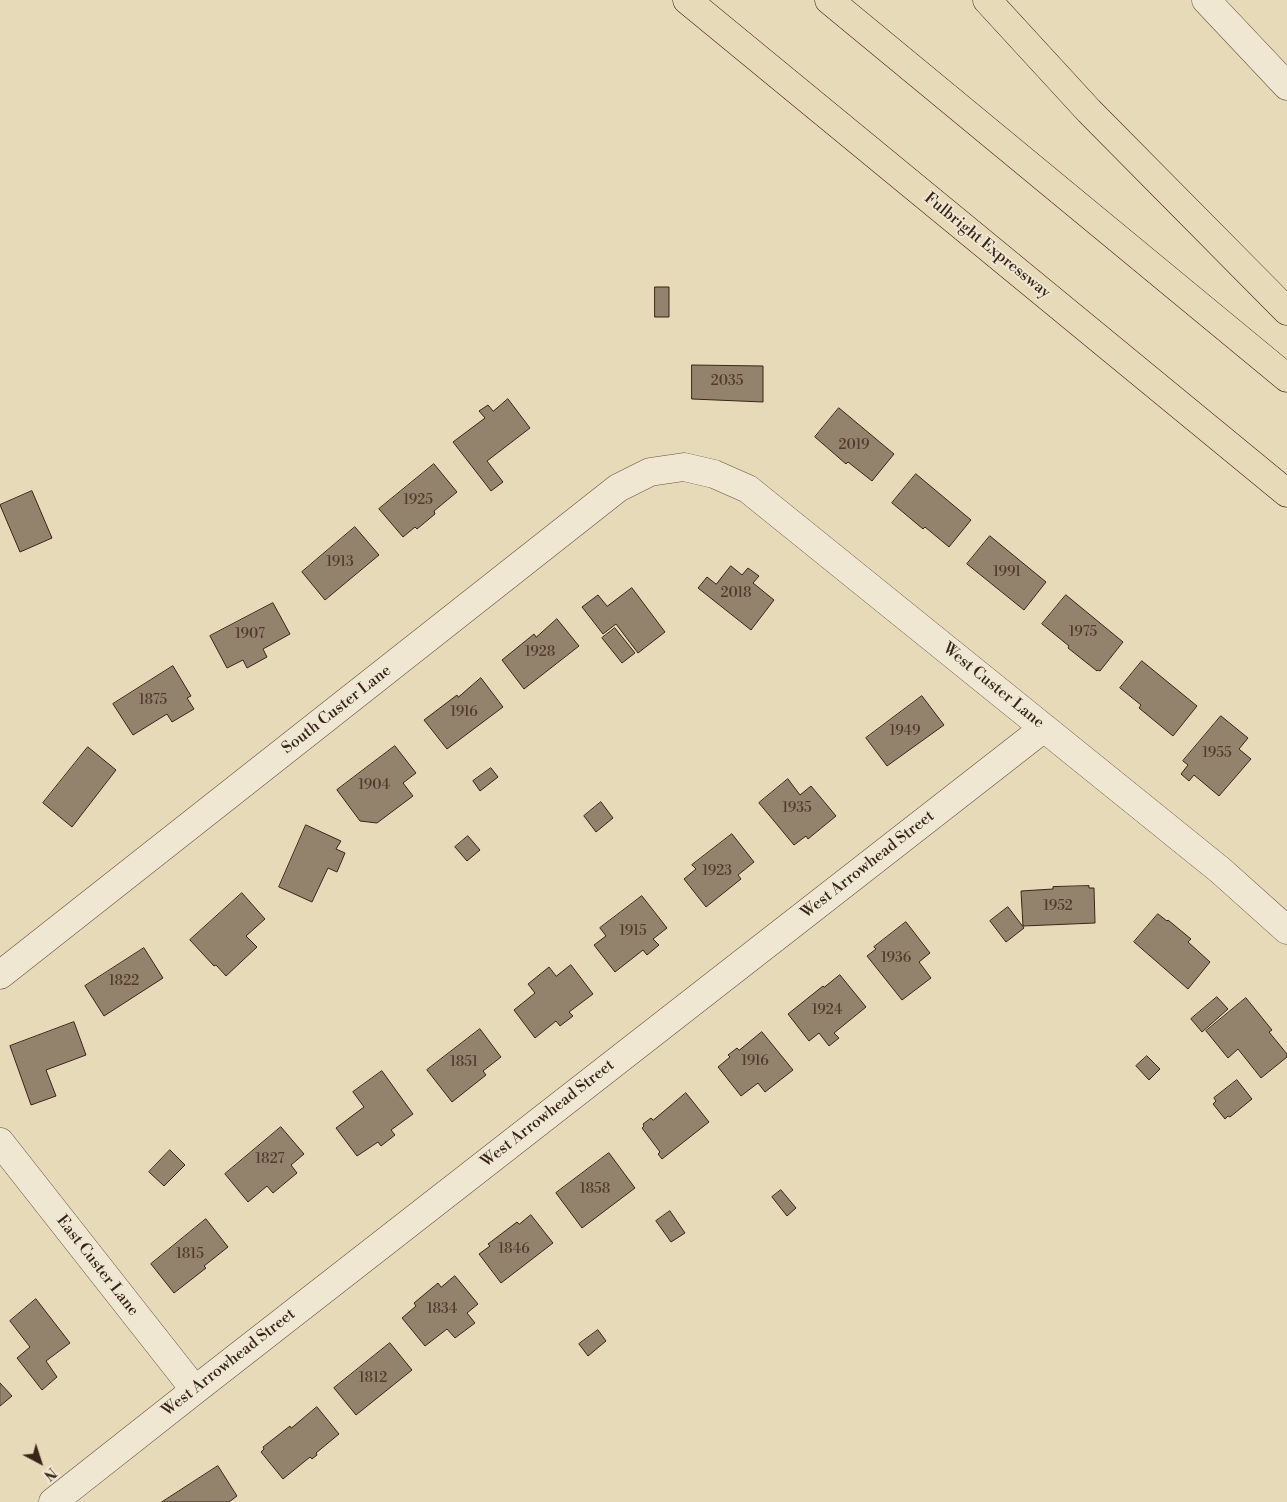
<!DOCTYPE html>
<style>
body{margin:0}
#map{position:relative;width:1287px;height:1502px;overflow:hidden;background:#e7dab8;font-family:"Libre Bodoni",serif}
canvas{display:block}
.north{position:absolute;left:15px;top:1437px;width:50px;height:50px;-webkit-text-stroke:4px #efe7d1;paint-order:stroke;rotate:140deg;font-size:14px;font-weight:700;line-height:20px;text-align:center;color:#382519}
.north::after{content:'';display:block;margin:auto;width:18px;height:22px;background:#382519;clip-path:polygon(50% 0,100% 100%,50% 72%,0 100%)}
</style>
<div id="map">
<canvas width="1287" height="1502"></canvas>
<div class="north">N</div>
</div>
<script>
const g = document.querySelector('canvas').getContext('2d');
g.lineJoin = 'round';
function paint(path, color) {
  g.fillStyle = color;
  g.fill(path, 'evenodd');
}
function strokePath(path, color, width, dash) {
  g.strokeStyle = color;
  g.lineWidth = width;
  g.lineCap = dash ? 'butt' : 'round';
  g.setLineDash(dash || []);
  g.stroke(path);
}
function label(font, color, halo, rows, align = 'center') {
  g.font = font + ' "Libre Bodoni",serif';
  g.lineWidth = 4;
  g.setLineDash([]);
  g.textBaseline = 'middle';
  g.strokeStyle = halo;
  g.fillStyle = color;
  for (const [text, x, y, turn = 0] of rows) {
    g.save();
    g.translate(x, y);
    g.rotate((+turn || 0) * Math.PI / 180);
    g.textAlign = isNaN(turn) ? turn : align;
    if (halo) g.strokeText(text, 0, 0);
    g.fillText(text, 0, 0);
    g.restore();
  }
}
const building = new Path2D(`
 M655,287H669V317H655Z
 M692,365L763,366V402L692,399Z
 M508,399L530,428L487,461L503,482L491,491L453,442L485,418L479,411L488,405L493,411Z
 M839,408L894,454L872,481L848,462L846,464L815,437Z
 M434,464L457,492L434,511L435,514L417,529L415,527L403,537L379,509Z
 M916,474L971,520L949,547L925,527L923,529L892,503Z
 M32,491L52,538L20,552L0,505Z
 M355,527L379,555L325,600L302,572Z
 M990,536L1046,582L1024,610L967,564Z
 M731,566L742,575L748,568L759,576L753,583L774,600L751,630L698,588L707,577L716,584Z
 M632,588L665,632L638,653L616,624L603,634L582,607L598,595L607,606Z
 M1066,595L1123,642L1100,671L1098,670L1097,671L1068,648L1069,646L1042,624Z
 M273,603L290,634L263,649L267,657L247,668L243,660L227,668L210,636Z
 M557,619L579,646L524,689L502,660L534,634L536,637Z
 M615,628L635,653L622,663L602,638Z
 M1142,661L1197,706L1173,736L1139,708L1141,705L1120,688Z
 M173,666L191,696L187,698L194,709L172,722L167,714L133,735L113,704Z
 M481,678L503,707L447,749L424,720L457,695L458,697Z
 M922,696L944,725L887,766L866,738Z
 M1221,716L1248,738L1239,749L1251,759L1219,796L1194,775L1189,781L1181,774L1188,765L1183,761Z
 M395,746L416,773L403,783L413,796L377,823L360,821L337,790Z
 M88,747L116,770L72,827L43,803Z
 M491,768L498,777L480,791L473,781Z
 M788,779L800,795L811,786L836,816L808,839L806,836L794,845L759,803Z
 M601,802L613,818L596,832L584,816Z
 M306,825L341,841L336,849L345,853L337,872L328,868L312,902L279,887Z
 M732,834L754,862L738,875L741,879L706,907L684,879L696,869L692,865Z
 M468,836L480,850L467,861L455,847Z
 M1089,886V888H1094L1095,923L1023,926L1021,891L1053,889V887Z
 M242,893L265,919L246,936L257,947L226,976L216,965L214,966L190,940Z
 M642,896L667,928L653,939L659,945L647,955L643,950L615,972L594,945L606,936L600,928Z
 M1008,907L1024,928L1006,942L990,921Z
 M1158,914L1167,921L1168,920L1191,939L1188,942L1210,962L1188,989L1134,942Z
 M906,922L930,953L919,962L931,978L902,1000L867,956L876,949L874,947Z
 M144,948L163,978L104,1016L85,986Z
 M571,965L593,994L569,1012L573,1016L560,1026L556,1021L535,1038L514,1010L535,993L528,984L549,967L556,976Z
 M840,975L866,1007L834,1033L839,1038L829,1046L819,1033L809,1041L788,1014L823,986L824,987Z
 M1217,997L1228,1009L1202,1032L1191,1019Z
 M1246,998L1272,1030L1269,1032L1287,1054V1057L1261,1078L1238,1049L1228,1058L1206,1031Z
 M74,1022L86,1055L46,1070L56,1096L31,1105L10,1046Z
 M480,1029L501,1057L483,1071L486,1075L452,1102L427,1070Z
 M762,1032L793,1070L765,1092L758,1083L741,1096L718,1067L730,1057L728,1055L737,1048L739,1050Z
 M1147,1056L1160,1069L1149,1080L1136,1066Z
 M382,1071L413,1114L391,1130L395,1135L381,1146L378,1142L357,1156L336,1128L364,1107L353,1092Z
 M1237,1080L1252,1099L1230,1117L1228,1116L1225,1119L1213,1104L1216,1101L1214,1098Z
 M686,1093L709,1122L662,1159L658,1154L660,1152L642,1128L644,1126L643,1124L651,1118L653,1120Z
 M281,1127L304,1154L291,1165L297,1173L273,1193L267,1186L248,1202L225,1174Z
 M170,1150L185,1165L164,1186L149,1172Z
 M609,1153L635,1188L582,1228L556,1193Z
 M781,1190L796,1208L787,1216L772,1197Z
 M670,1211L685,1233L671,1242L656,1221Z
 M531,1215L553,1243L501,1283L479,1254L490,1246L488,1244L517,1222L519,1224Z
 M206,1219L228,1247L204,1266L206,1268L174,1293L151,1264Z
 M455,1276L478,1304L467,1313L475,1323L455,1338L447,1329L425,1346L402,1318L416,1306L414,1303L438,1283L441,1287Z
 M36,1299L70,1343L46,1361L57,1377L42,1390L17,1358L30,1347L10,1321Z
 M598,1330L606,1341L588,1356L579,1344Z
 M390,1343L412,1370L356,1415L334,1388Z
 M0,1383L12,1396L0,1406Z
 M317,1407L339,1434L316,1453L317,1455L312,1459L310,1457L283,1479L261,1452L264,1449L263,1447L290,1426L291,1428Z
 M218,1466L237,1496L229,1502H162Z`);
paint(building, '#93836c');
strokePath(building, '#382519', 1);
const minor = new Path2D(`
 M1206,0L1287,86
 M0,975L618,488L650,472L684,467L714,474L748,489L1220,870L1287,930
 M0,1142L195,1390
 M53,1502L195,1390L1044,728`);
const highway = new Path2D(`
 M687,0L1287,493
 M829,0L1287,378
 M987,0L1089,111L1287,311`);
strokePath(minor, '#645241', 29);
strokePath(highway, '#382519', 29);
strokePath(minor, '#efe7d1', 28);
strokePath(highway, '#e7dab8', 28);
label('14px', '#4f3c2e', null, [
 ["2035",727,382],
 ["2019",854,446],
 ["1925",418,501],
 ["1913",340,563],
 ["1991",1007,573],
 ["2018",736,594],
 ["1975",1083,633],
 ["1907",250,635],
 ["1928",540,653],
 ["1875",153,701],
 ["1916",464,713],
 ["1949",905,732],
 ["1955",1217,754],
 ["1904",374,786],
 ["1935",797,809],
 ["1923",717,872],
 ["1952",1058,907],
 ["1915",633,932],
 ["1936",896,959],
 ["1822",124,982],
 ["1924",827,1011],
 ["1916",755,1062],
 ["1851",464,1063],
 ["1827",270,1160],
 ["1858",595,1190],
 ["1846",514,1250],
 ["1815",190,1255],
 ["1834",442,1310],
 ["1812",373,1379]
]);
label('16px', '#382519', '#efe7d1', [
 ["Fulbright Expressway",987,246,39],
 ["West Custer Lane",993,686,39],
 ["South Custer Lane",337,710,-38],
 ["West Arrowhead Street",868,865,-38],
 ["West Arrowhead Street",548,1114,-38],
 ["East Custer Lane",97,1266,52],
 ["West Arrowhead Street",229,1363,-38]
]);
</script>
